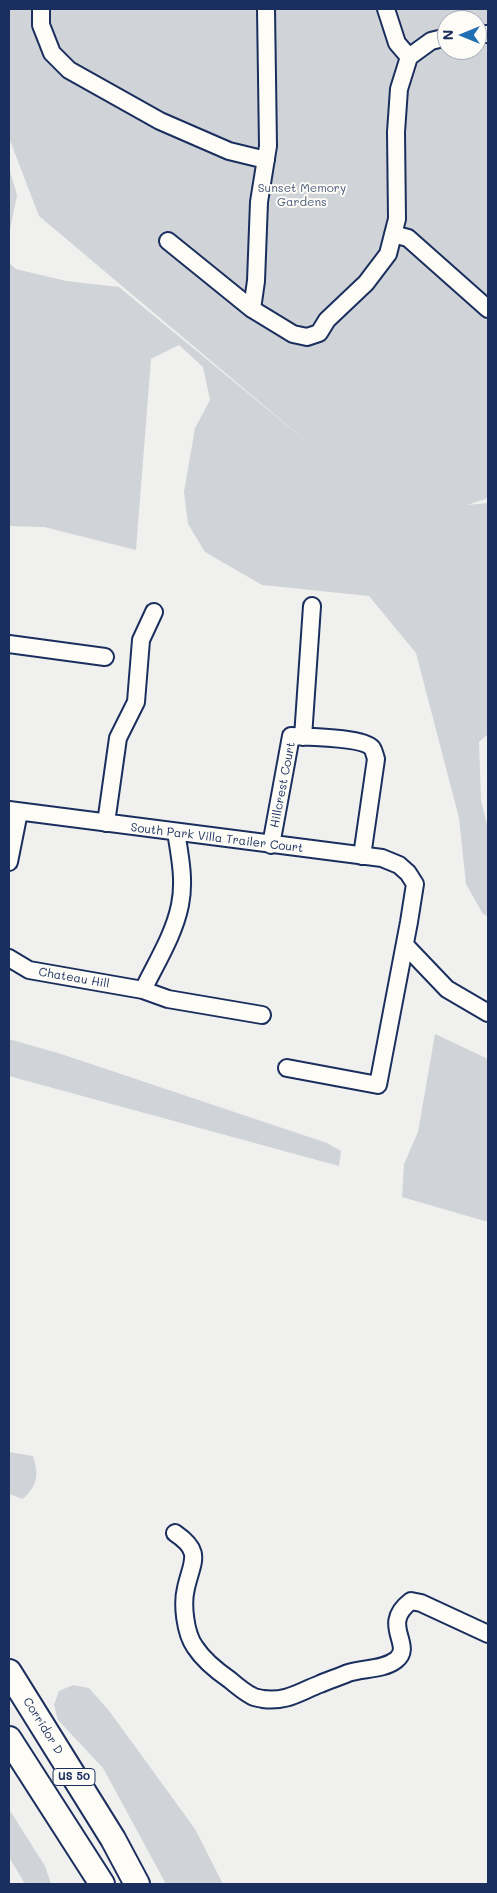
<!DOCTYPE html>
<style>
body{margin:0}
#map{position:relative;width:497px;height:1893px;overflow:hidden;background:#f0f0ee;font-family:Mali,sans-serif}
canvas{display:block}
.frame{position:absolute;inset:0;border:10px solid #1b2f5e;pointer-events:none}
.north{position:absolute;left:437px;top:10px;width:50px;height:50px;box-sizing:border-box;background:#fdfcf7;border:1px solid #a3aaba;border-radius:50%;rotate:270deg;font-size:14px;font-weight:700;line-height:20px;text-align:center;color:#1b2f5e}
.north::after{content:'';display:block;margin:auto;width:18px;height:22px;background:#1f6fb2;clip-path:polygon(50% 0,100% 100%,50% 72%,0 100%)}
</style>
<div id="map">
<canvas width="497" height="1893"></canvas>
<div class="frame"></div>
<div class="north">N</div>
</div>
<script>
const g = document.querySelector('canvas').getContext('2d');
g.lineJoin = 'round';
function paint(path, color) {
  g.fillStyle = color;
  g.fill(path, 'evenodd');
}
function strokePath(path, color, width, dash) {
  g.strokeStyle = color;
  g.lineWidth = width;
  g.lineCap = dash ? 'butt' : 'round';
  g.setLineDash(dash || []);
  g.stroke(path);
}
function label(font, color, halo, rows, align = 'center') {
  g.font = font + ' Mali,sans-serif';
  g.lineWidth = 4;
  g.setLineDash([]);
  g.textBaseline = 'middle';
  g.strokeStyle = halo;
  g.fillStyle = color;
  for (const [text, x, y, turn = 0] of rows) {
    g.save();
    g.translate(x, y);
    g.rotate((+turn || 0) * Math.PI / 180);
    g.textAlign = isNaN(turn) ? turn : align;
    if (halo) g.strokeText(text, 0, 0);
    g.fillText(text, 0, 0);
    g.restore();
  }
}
paint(new Path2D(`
 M9,9H488V498L467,505L488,503V734L479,742L481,801L488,828V916L483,914L466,884L459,818L416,653L369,596L262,585L205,552L188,524L184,492L195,428L210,400L203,367L179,345L151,359L136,550L44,527L9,526V263L16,269L66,281L119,287L312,446L39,216L9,138ZM447,20H477V50H447Z
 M9,168L17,195L9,235Z
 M435,1034L488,1059V1222L402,1197L404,1164L418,1132Z
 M9,1039L61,1054L327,1143L341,1151L339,1166L9,1076Z
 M9,1452L33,1456C39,1476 38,1484 23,1499L9,1494Z
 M73,1685L89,1688L110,1712L195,1829L223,1884H166L103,1768L58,1720L54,1705L59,1691Z
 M9,1809L45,1866L51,1884H25L9,1857Z`), '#d0d3d8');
const minor = new Path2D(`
 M41,9V25L52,53L69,70L160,121L229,151L266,160
 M386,9L397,43L409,57
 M477,34H488
 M393,234L408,238L488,309
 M168,241L252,309L293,334L307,337L319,333L327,320L366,283L388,254L397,219L396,132L399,89L409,57L431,41L447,37
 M252,309L256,281L259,202L268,146L266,9
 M9,644L105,657
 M303,737L312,606
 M9,810L382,858L399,865L408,873L415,884L409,922L378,1085L287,1068
 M106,823L118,738L136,702L141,640L154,612
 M271,845L291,736C307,737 363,737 372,748C374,751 375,756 376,759L362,856
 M9,862L19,812
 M405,945L447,989L488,1013
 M9,958L29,970L143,990L168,999L262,1015
 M143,990C156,963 174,935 180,905C185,881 180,856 176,832
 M175,1533C203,1552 192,1561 186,1588C182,1604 185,1633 195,1647C204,1661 217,1671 230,1680C237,1686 244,1692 252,1696C255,1698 259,1698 263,1699C287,1702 299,1692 320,1684C329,1680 339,1677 348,1673C363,1668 383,1670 396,1660C415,1645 379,1625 411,1601L421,1603L488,1634`);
const highway = new Path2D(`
 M9,1672L113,1839L137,1884
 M9,1739L102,1884`);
strokePath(minor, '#1b2f5e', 20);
strokePath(highway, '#1b2f5e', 28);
strokePath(minor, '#fdfcf7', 16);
strokePath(highway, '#fdfcf7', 24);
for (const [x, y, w] of [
 [74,1777,42]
]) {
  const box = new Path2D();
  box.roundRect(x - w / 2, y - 8.5, w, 17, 4);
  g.fillStyle = '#fdfcf7';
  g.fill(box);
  strokePath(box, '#1b2f5e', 1);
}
label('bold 11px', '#1b2f5e', null, [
 ["US 50",74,1777]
]);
label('12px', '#48587c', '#fdfcf7', [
 ["Sunset Memory",302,188],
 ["Gardens",302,202]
]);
label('12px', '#1b2f5e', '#fdfcf7', [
 ["Hillcrest Court",283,785,-79],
 ["South Park Villa Trailer Court",217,838,7],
 ["Chateau Hill",74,978,10],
 ["Corridor D",43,1726,58]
]);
</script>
